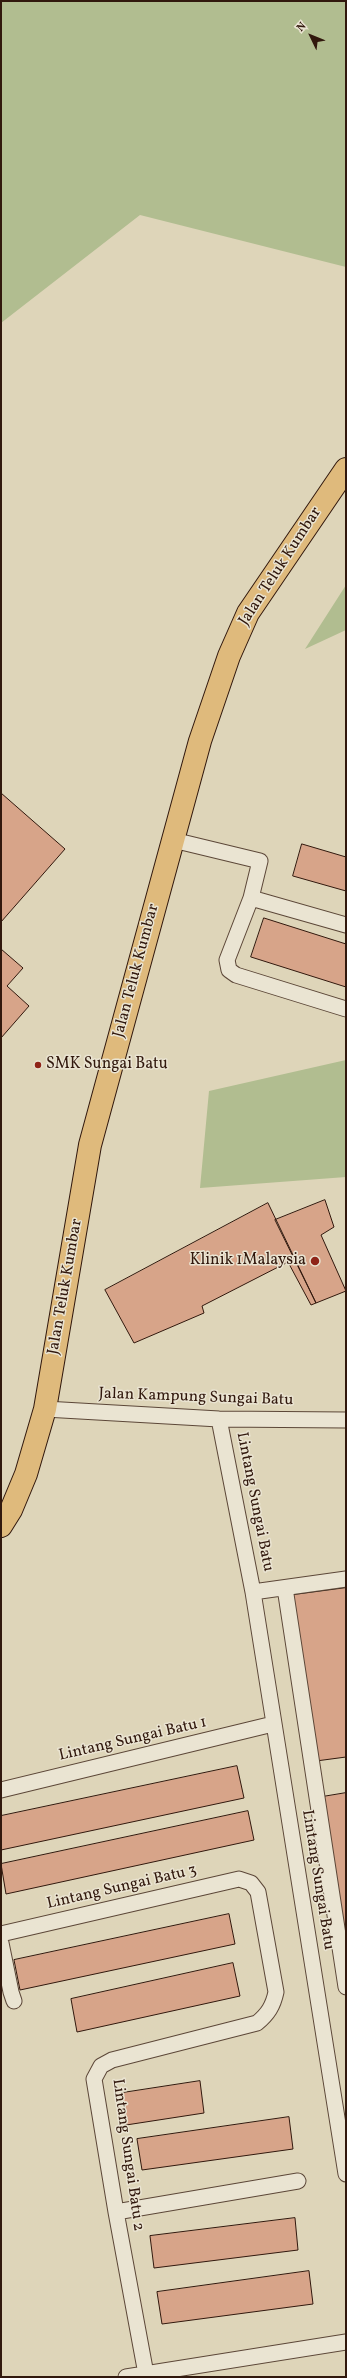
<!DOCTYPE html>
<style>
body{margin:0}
#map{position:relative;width:347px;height:2378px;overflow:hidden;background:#ded5b9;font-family:Vollkorn,serif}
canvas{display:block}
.frame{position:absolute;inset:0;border:2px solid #31180d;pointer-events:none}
.north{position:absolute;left:291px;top:16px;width:40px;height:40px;-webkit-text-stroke:3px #eae4d2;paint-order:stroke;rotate:313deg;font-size:11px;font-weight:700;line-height:16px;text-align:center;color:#31180d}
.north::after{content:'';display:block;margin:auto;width:14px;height:18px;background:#31180d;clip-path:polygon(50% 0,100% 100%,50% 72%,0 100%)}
</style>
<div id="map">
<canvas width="347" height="2378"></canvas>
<div class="frame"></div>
<div class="north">N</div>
</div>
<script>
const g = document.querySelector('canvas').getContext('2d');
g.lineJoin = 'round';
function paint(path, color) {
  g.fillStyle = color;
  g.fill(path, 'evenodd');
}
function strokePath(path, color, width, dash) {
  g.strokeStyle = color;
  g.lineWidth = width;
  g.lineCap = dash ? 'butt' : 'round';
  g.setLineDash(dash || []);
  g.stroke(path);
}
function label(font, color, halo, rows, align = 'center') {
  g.font = font + ' Vollkorn,serif';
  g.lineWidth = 3;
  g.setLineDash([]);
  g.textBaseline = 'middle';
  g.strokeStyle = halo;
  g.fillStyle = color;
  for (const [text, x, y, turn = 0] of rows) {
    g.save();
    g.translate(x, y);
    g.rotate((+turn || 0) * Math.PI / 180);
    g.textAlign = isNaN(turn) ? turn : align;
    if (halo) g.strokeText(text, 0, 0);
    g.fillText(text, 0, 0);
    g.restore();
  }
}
paint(new Path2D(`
 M1,1H346V267L140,215L1,323Z
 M346,585V630L305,649Z
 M346,1060V1177L200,1188L209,1091Z`), '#b1bd90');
const building = new Path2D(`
 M1,793L65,849L1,922Z
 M302,844L346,857V891L293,876Z
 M264,918L346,944V987L251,957Z
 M1,949L23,968L7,986L29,1006L1,1038Z
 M325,1200L334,1227L321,1235L346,1291L316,1303L275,1220Z
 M268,1203L316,1303L311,1305L288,1262L202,1306L204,1313L134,1343L105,1290Z
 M346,1588V1757L316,1761L293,1595Z
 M237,1766L244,1798L1,1850V1816Z
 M346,1793V1955L322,1797Z
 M248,1811L254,1840L6,1894L1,1864Z
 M229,1914L235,1944L20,1990L14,1960Z
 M233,1963L240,1996L77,2032L71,1999Z
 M200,2081L204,2113L126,2125L122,2093Z
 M289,2117L293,2149L142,2170L137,2139Z
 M295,2218L298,2250L154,2268L150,2236Z
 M309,2271L313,2304L162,2324L157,2292Z`);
paint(building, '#d7a489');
strokePath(building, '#31180d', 1);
const minor = new Path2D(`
 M173,840L260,861L251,898L227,960L229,970L236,975L346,1009
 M251,898L346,925
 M45,1409L219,1419L346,1420
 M219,1419L253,1592L346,2174
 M285,1588L346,1987
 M253,1592L346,1579
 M1,1790L273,1724
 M1,1934L239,1879L251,1883L258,1892L276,1992C273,2006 268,2014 257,2023L112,2060L101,2066L94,2079L116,2212L146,2374
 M1,1943L11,1992L14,2001
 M116,2212L298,2181
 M126,2377L346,2342`);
const primary = new Path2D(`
 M1,1526L11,1510L26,1474L45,1409L90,1145L200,741L229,656L248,613L346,469`);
strokePath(minor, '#5c4738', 17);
strokePath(primary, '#31180d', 24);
strokePath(minor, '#eae4d2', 15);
strokePath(primary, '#dfba7c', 22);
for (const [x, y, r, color] of [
 [38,1065,4,"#8f2418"],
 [315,1261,5,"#8f2418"]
]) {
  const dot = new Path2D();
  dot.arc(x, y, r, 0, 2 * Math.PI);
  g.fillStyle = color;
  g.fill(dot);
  strokePath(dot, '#eae4d2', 1.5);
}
label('16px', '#31180d', '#eae4d2', [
 ["Jalan Teluk Kumbar",281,567,-57],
 ["Jalan Teluk Kumbar",137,971,-75],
 ["Jalan Teluk Kumbar",66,1287,-80],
 ["Jalan Kampung Sungai Batu",196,1398,2],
 ["Lintang Sungai Batu",254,1502,79],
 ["Lintang Sungai Batu 1",133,1740,-13],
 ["Lintang Sungai Batu",317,1880,81],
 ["Lintang Sungai Batu 3",122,1888,-13],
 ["Lintang Sungai Batu 2",127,2155,82]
]);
label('16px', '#31180d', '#eae4d2', [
 ["SMK Sungai Batu",46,1065],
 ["Klinik 1Malaysia",306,1261,"right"]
], 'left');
</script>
